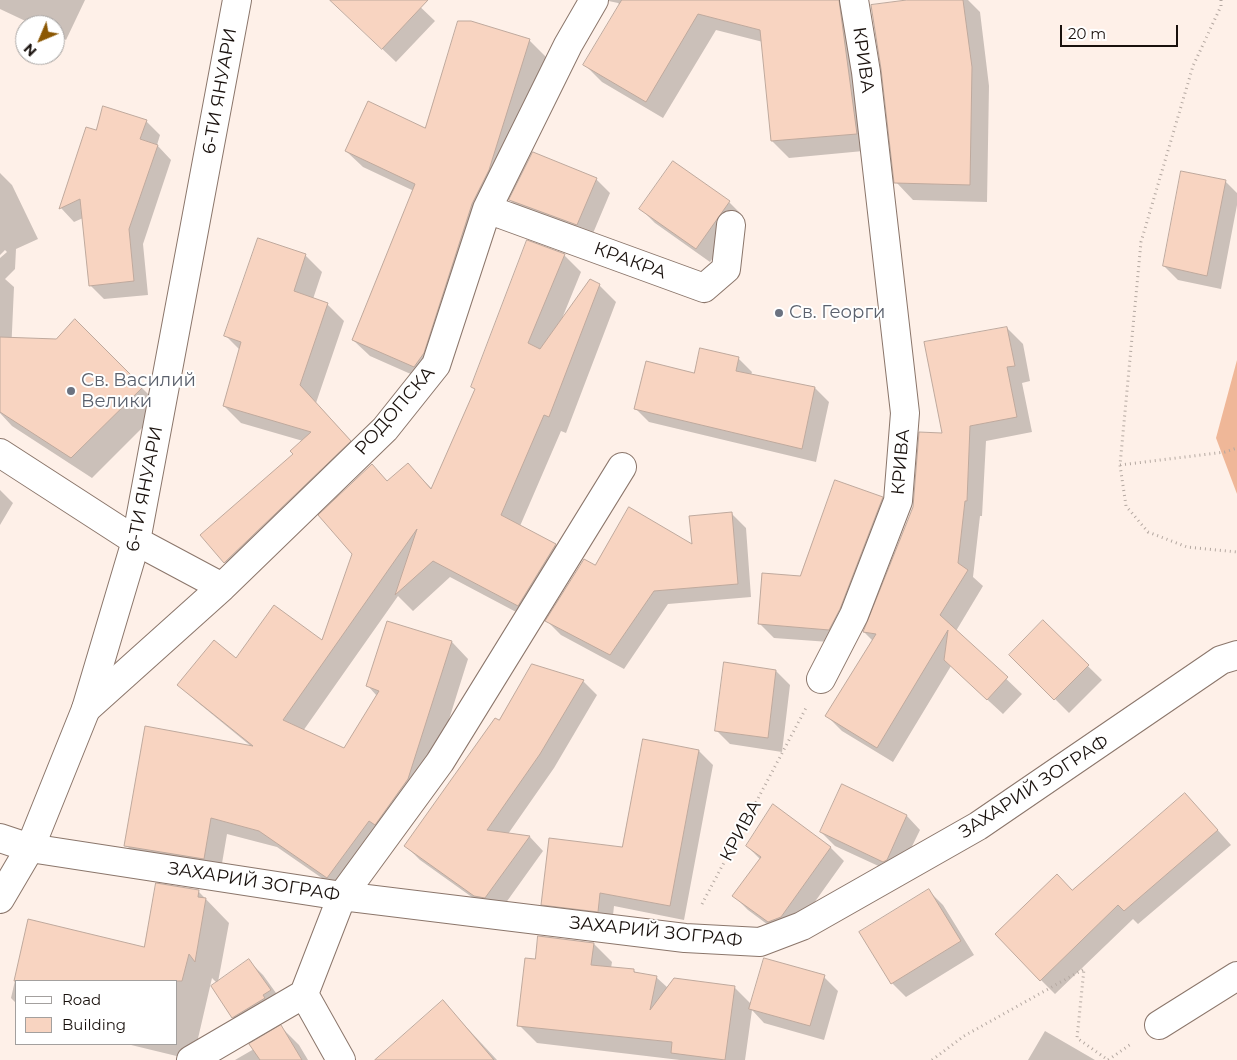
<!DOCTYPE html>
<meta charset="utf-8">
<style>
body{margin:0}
#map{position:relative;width:1237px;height:1060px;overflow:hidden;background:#fef0e8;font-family:Montserrat,sans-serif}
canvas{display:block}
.legend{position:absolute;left:15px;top:980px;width:162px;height:65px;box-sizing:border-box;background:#fff;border:1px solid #a3a09e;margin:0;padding:6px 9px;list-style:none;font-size:15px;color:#19110d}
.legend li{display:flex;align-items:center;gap:10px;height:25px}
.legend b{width:25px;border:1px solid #a3a09e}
.north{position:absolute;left:15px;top:15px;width:50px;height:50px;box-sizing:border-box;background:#fff;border:1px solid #a3a09e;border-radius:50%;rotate:225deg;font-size:14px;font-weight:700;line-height:20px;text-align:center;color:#19110d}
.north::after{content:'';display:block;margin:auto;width:18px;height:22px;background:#8b5703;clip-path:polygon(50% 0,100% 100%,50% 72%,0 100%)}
.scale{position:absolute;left:1060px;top:25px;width:118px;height:22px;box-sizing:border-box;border:2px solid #19110d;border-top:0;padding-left:6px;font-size:15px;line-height:18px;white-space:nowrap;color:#19110d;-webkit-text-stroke:4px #fff;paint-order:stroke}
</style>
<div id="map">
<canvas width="1237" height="1060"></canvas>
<ul class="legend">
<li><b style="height:6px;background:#fff"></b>Road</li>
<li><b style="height:14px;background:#f8d4c1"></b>Building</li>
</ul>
<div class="north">N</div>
<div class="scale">20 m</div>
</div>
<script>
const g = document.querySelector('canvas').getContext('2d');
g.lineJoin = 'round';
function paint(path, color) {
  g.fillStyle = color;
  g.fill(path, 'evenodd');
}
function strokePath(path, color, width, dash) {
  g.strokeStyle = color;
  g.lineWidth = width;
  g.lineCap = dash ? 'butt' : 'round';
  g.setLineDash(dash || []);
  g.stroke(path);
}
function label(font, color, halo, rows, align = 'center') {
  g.font = font + ' Montserrat,sans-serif';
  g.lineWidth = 4;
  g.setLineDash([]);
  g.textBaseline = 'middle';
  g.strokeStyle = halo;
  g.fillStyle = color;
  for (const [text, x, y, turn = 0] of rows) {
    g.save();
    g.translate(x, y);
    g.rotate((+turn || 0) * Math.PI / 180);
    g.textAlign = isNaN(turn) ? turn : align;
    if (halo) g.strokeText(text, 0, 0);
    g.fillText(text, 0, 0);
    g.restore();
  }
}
paint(new Path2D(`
 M1237,360V494L1216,438Z`), '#efb798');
paint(new Path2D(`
 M0,0H85L66,40L55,35V25H34L0,9Z
 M331,0H413L435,21L396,62Z
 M604,0H852L874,150L789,158L772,141L763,42L716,30L663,118L602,82L585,65L620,5L618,3Z
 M916,0H968L980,12L989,86L987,202L913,200L896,182Z
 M529,40L546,57L505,187L431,383L370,356L353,340L414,191L363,167L346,151L425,130Z
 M146,121L160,135L157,145L171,160L143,244L148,295L104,299L90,285L83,218L74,222L61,208L87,129L96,132Z
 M0,173L12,185L38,239L16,249L15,269L5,279L14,287L10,376L0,375V258L7,252L5,250L0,255Z
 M596,179L610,193L591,238L524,214L510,200Z
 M1225,181L1237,193V205L1221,289L1178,280L1164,266Z
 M729,202L743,216L710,262L655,223L641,209Z
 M305,255L322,272L313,299L327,304L344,321L316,403L367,458L242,579L225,562L303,441L241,423L224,406L240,350L226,336Z
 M564,255L581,272L561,321L599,285L616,302L566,433L561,431L520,526L555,545L572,562L535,622L450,577L413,611L398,596L303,731L344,749L377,696L368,686L452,642L468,659L425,796L345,894L277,847L227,834L220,875L143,862L126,845L252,747L196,701L179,685L236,660L323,642L354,553L372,466L388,482L408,464L432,489Z
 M75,321L162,408L92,478L12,426L0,413V398Z
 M1007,328L1023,344L1030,381L1022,383L1032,432L986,441L982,516H980L973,577L983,586L956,631L1022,694L1003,714L951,666L893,762L842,731L827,716L873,641L864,632L943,434Z
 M738,358L752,372L751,375L815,388L829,402L816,462L649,422L635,408L695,374Z
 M0,490L13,503L0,525Z
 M882,498L896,512L843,643L774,638L760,624L801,578Z
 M732,514L746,528L751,597L668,604L624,669L561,635L547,621L596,567L693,546Z
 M1043,622L1102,680L1069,713L1011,655Z
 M776,671L790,685L782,752L730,744L716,730Z
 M583,681L597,695L554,768L508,834L530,837L543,851L500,911L490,910L420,860L406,846L499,722Z
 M699,751L713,765L684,920L614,906L612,925L557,918L543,904L623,849Z
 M1199,809L1231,845L1138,924L1133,919L1055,994L1041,980L1072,891Z
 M907,816L920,830L898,875L835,846L821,832Z
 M747,846L831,848L844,861L794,931L783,936L748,910L734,896L760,859Z
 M198,891L229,923L218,982L249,961L263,975L284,1004L247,1031L233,1017L217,983L212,978L193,1060L127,1044H176V981H16V1003L11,998L29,920L145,948Z
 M929,891L943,905L974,955L906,997L892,983Z
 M594,944L612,962L611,968L634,971L637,974L656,977L668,988L734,987L752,1005L824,977L838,991L824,1040L764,1023L752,1010L745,1060H680L537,1043L519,1025L536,961Z
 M443,1002L497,1060H383Z
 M281,1027L299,1045L308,1060H235L254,1049Z
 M1045,1031L1095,1060H1028Z`), '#0003');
const building = new Path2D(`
 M330,0H428L382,49Z
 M622,0H839L857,134L771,141L760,30L698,14L646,102L583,65Z
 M907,0H963L972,67L970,185L894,183L881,69L871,5Z
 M458,21H471L530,39L489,170L472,204L424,353L414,367L352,340L415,184L345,151L368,101L425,128Z
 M103,106L147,120L140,139L158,145L129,229L134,281L89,286L80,199L59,209L86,127L96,130Z
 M533,152L597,178L577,225L509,200Z
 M673,161L730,201L696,249L639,209Z
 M1181,171L1226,180L1207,276L1163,266Z
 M258,238L306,254L294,291L328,303L300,385L351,441L224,563L200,535L293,454L290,451L311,432L223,406L241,342L224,336Z
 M527,240L565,254L528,343L540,349L590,279L600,284L549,417L544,415L501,515L556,544L518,606L433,561L395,595L417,529L283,720L344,748L379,691L366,686L387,621L452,641L408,779L375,825L369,821L327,878L259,831L211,818L204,859L124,846L145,726L253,746L177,685L214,640L236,658L274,605L322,640L352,554L318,515L372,464L387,481L408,463L431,489L475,389L471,387Z
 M75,319L143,387L71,458L0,412V337L56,339Z
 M1007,327L1015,366L1007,367L1017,417L970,426L967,501H965L958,563L968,570L940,615L1008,677L987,700L944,660L948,630L877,748L825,716L876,634L863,632L913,507L919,432L942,433L924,342Z
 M700,348L739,357L736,371L815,387L802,449L634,409L646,361L694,373Z
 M835,480L883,497L840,609L829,630L758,624L762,573L800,576Z
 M629,507L692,544L689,516L732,512L738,584L654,591L610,655L545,621L584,559L595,565Z
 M1043,620L1089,665L1054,700L1009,655Z
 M724,662L776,670L768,738L715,731Z
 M532,664L584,680L540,754L487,830L530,836L485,898L474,896L404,846L495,718L499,720Z
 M643,739L699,750L670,906L600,893L598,912L541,905L549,838L622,847Z
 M842,784L907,815L887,860L883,862L820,832Z
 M1185,793L1218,830L1124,911L1118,905L1040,981L995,934L1057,874L1072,890Z
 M773,804L831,847L781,917L768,922L732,896L761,857L746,846Z
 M156,883L199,890L198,897L206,898L195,962L189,954L182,981H14L28,919L144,947Z
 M929,889L961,941L891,984L859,932Z
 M538,936L594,943L591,965L634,969V972L657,976L650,1010L674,978L735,986L725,1060L671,1053L672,1042L517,1026L525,958L535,959Z
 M764,958L825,975L810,1026L749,1009Z
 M249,959L271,990L263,995L265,998L232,1018L211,986Z
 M443,1000L494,1060H375Z
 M281,1025L302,1060H260L249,1044Z`);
paint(building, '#f8d4c1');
strokePath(building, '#bfa99d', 1);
const street = new Path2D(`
 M487,209L704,288L726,269L731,225
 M136,541L222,587
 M821,679L854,615L898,501L905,413L866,72L854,0
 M86,709L222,587L385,429L436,365L487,209L568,45L594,0
 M0,838L30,848L342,896L685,938L760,942L802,926L978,826L1221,660L1237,655
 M1159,1025L1237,976
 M191,1060L304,994
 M341,1060L304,994L342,896L440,762L622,467`);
const secondary = new Path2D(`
 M0,453L136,541
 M0,899L30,848L86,709L136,541L237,0`);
strokePath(street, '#8b766b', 30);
strokePath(secondary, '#8b766b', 30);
strokePath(new Path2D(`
 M1221,0V6L1193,66L1141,242L1120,465L1126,506L1148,532L1187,547L1237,552
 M1120,465L1225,452L1237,448
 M702,904L806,708
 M932,1060L964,1036L1084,969L1077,1038L1108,1060L1131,1044`), '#b4a8a1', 3, [1, 4]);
strokePath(street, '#fff', 28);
strokePath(secondary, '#fff', 28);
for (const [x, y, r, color] of [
 [779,313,5,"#6b7280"],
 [71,391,5,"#6b7280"]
]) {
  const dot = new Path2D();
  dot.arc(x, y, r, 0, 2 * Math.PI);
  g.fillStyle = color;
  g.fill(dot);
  strokePath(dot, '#fff', 2);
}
label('18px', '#19110d', '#fff', [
 ["КРИВА",863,60,82],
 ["6-ТИ ЯНУАРИ",220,91,-80],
 ["КРАКРА",630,261,20],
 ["РОДОПСКА",395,411,-49],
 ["КРИВА",901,462,-85],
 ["6-ТИ ЯНУАРИ",145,489,-79],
 ["ЗАХАРИЙ ЗОГРАФ",1034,787,-33],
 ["КРИВА",741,831,-62],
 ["ЗАХАРИЙ ЗОГРАФ",254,882,9],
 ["ЗАХАРИЙ ЗОГРАФ",656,932,6]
]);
label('18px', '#5b616d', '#fff', [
 ["Св. Георги",789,313],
 ["Св. Василий",81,381],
 ["Велики",81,402]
], 'left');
</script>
